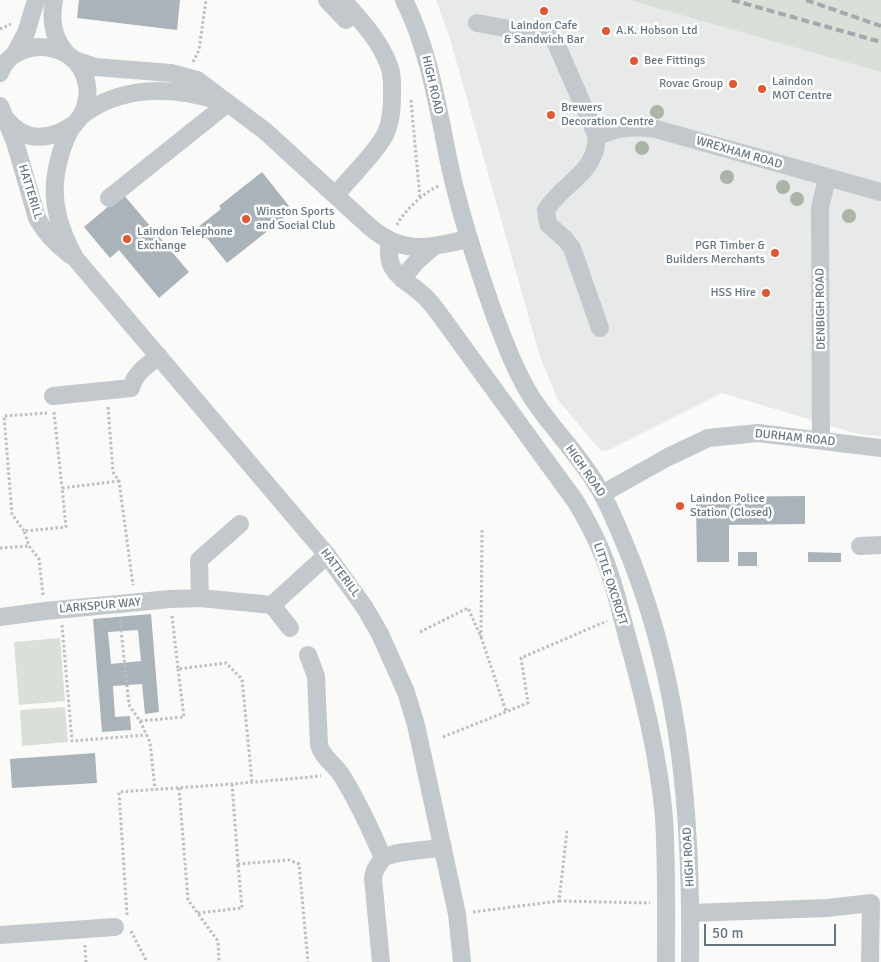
<!DOCTYPE html>
<style>
body{margin:0}
#map{position:relative;width:881px;height:962px;overflow:hidden;background:#fafaf8;font-family:Signika,sans-serif}
canvas{display:block}
.scale{position:absolute;left:704px;top:924px;width:132px;height:22px;box-sizing:border-box;border:2px solid #657683;border-top:0;padding-left:6px;font-size:15px;line-height:18px;white-space:nowrap;color:#657683;-webkit-text-stroke:4px #fff;paint-order:stroke}
</style>
<div id="map">
<canvas width="881" height="962"></canvas>
<div class="scale">50 m</div>
</div>
<script>
const g = document.querySelector('canvas').getContext('2d');
g.lineJoin = 'round';
function paint(path, color) {
  g.fillStyle = color;
  g.fill(path, 'evenodd');
}
function strokePath(path, color, width, dash) {
  g.strokeStyle = color;
  g.lineWidth = width;
  g.lineCap = dash ? 'butt' : 'round';
  g.setLineDash(dash || []);
  g.stroke(path);
}
function label(font, color, halo, rows, align = 'center') {
  g.font = font + ' Signika,sans-serif';
  g.lineWidth = 5;
  g.setLineDash([]);
  g.textBaseline = 'middle';
  g.strokeStyle = halo;
  g.fillStyle = color;
  for (const [text, x, y, turn = 0] of rows) {
    g.save();
    g.translate(x, y);
    g.rotate((+turn || 0) * Math.PI / 180);
    g.textAlign = isNaN(turn) ? turn : align;
    if (halo) g.strokeText(text, 0, 0);
    g.fillText(text, 0, 0);
    g.restore();
  }
}
paint(new Path2D(`
 M436,0H643L881,69V436L858,434L722,393L607,451L600,450L558,400L540,357L450,39Z`), '#e8e9e9');
paint(new Path2D(`
 M631,0H881V72L647,5Z
 M60,638L65,701L19,705L14,642Z
 M65,707L68,742L22,746L20,710Z`), '#dadfd7');
paint(new Path2D(`
 M79,0H180L177,30L77,18Z
 M262,172L293,211L227,263L198,227L221,209L219,206Z
 M123,194L189,272L159,298L119,250L110,258L84,227Z
 M805,496V524L729,525V562H697L696,505L704,497Z
 M738,552H757V566H738Z
 M808,552L841,553V562H808Z
 M151,614L159,712L145,714L142,684L113,686L115,717L130,716L131,730L102,732L93,619ZM138,630L141,661L111,664L108,632Z
 M95,753L97,783L12,788L10,759Z`), '#aab3b9');
strokePath(new Path2D(`
 M0,29L11,24
 M193,62L199,50L206,0
 M411,100L420,199
 M397,225C403,212 425,191 439,186
 M108,407L113,472L119,481L133,585
 M54,412L62,488
 M24,531L12,514L4,416L47,413
 M0,548L29,546
 M43,595L39,559L29,546L24,531L66,527L62,488L119,481
 M172,616L178,669L226,663L242,679L252,782
 M120,620L129,705L140,721L184,717L178,669
 M62,625L72,741L146,735
 M420,632L468,608L481,637L482,529
 M481,637L506,711
 M140,721L150,742L155,789
 M443,737L528,703L521,658L607,621
 M232,784L238,864L289,860L299,864L308,962
 M179,788L188,900L218,941L219,962
 M559,901L650,903
 M473,912L559,901L567,831
 M198,913L242,908L238,864
 M127,915L119,792L232,784L321,776
 M131,931L147,962
 M85,945L86,962`), '#bbbfc2', 3, [2.5, 2.5]);
strokePath(new Path2D(`
 M54,0C50,21 53,38 67,54
 M327,0L346,20
 M404,0C430,52 438,110 450,167C461,217 477,266 494,314C505,343 516,373 532,398C554,431 583,459 602,494C613,514 622,537 631,559C682,688 692,825 690,962
 M477,23L547,36L555,41L597,137C617,127 634,126 656,129L881,192
 M14,55L26,33L36,0
 M75,60L95,67L171,73L197,80L265,131L371,228C405,256 429,247 469,239
 M0,73C5,59 17,51 31,48C45,45 60,49 71,57C89,72 92,96 81,116C77,122 71,127 68,134C62,147 58,161 56,174C51,205 61,232 75,258L327,555L365,608L380,634L406,692L416,725L457,914L462,962
 M0,106L15,142L37,218C45,233 56,244 70,255
 M80,117C120,85 173,86 220,101
 M7,120C25,143 51,140 73,125
 M597,137C596,142 596,148 594,153C586,177 559,188 546,210L548,224L565,239L572,248L600,328
 M336,195C350,177 374,155 385,135C391,123 392,110 392,97C392,86 393,73 388,63C379,39 359,19 343,0
 M109,198L228,103
 M390,242C384,272 403,278 422,294C429,300 435,308 440,315L576,502C586,519 595,535 602,553C614,580 620,611 628,640C644,698 659,758 664,818C667,866 666,914 666,962
 M402,279L417,261L434,246
 M53,396L131,388C135,373 147,365 159,356
 M821,441L820,208L827,178
 M602,494L668,457L708,438L758,433L881,448
 M860,546L881,545
 M200,598L199,560L240,524
 M272,605L290,628
 M0,617L45,611L170,599L200,598L272,605L327,555
 M308,655L316,676L319,745C323,759 335,764 342,776C358,802 371,830 383,858L375,870L373,878L381,962
 M383,858C398,850 426,851 443,847
 M691,913L827,908L871,903L870,962
 M0,935L115,927`), '#c3c8cc', 18);
strokePath(new Path2D(`
 M732,0L881,42
 M806,0L881,26`), '#a2aab0', 4, [8, 4]);
g.fillStyle = '#aab4a7';
for (const [x, y] of [
 [657,112],
 [642,148],
 [727,177],
 [783,187],
 [797,199],
 [849,216]
]) {
  g.beginPath();
  g.arc(x, y, 7, 0, 2 * Math.PI);
  g.fill();
}
for (const [x, y, r, color] of [
 [544,11,5,"#e4572e"],
 [606,31,5,"#e4572e"],
 [634,61,5,"#e4572e"],
 [733,84,5,"#e4572e"],
 [762,89,5,"#e4572e"],
 [551,115,5,"#e4572e"],
 [246,219,5,"#e4572e"],
 [127,239,5,"#e4572e"],
 [775,253,5,"#e4572e"],
 [766,293,5,"#e4572e"],
 [680,506,5,"#e4572e"]
]) {
  const dot = new Path2D();
  dot.arc(x, y, r, 0, 2 * Math.PI);
  g.fillStyle = color;
  g.fill(dot);
  strokePath(dot, '#fff', 2);
}
label('12px', '#657683', '#fff', [
 ["Laindon Cafe",544,26,"center"],
 ["& Sandwich Bar",544,40,"center"],
 ["A.K. Hobson Ltd",616,31],
 ["Bee Fittings",644,61],
 ["Laindon",772,82],
 ["MOT Centre",772,96],
 ["Rovac Group",723,84,"right"],
 ["Brewers",561,108],
 ["Decoration Centre",561,122],
 ["Winston Sports",256,212],
 ["and Social Club",256,226],
 ["Laindon Telephone",137,232],
 ["Exchange",137,246],
 ["PGR Timber &",765,246,"right"],
 ["Builders Merchants",765,260,"right"],
 ["HSS Hire",756,293,"right"],
 ["Laindon Police",690,499],
 ["Station (Closed)",690,513]
], 'left');
label('12px', '#657683', '#fff', [
 ["HIGH ROAD",432,85,77],
 ["WREXHAM ROAD",739,153,16],
 ["HATTERILL",30,192,73],
 ["DENBIGH ROAD",821,309,-91],
 ["DURHAM ROAD",795,438,6],
 ["HIGH ROAD",585,471,55],
 ["HATTERILL",340,573,53],
 ["LITTLE OXCROFT",610,584,72],
 ["LARKSPUR WAY",100,606,-5],
 ["HIGH ROAD",689,857,-93]
]);
</script>
